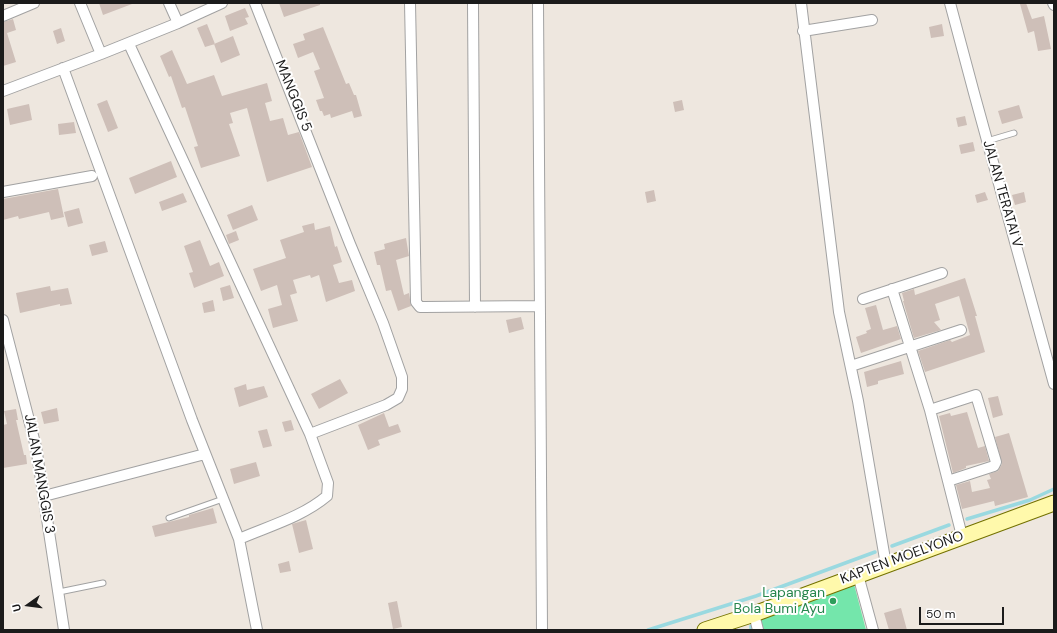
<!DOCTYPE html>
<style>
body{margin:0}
#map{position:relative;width:1057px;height:633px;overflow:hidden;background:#eee7df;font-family:"DM Sans",sans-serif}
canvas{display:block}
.frame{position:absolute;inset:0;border:4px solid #1b1b1b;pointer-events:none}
.north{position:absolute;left:8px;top:585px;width:40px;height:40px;-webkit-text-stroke:3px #fff;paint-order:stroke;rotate:256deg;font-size:11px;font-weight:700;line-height:16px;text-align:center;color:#1b1b1b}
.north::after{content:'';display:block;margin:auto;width:14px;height:18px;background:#1b1b1b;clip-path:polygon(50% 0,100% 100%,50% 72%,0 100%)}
.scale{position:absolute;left:919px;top:607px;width:85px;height:18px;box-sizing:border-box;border:2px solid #1b1b1b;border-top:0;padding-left:5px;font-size:12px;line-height:14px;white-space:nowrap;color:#1b1b1b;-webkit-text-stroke:3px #fff;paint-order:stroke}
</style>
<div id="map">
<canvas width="1057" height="633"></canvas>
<div class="frame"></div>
<div class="north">U</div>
<div class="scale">50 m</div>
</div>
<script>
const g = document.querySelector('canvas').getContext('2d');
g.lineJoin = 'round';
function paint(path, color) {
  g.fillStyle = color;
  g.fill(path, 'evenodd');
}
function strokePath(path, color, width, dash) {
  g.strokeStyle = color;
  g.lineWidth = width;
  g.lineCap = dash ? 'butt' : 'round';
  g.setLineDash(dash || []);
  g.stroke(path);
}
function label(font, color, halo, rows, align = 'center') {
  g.font = font + ' "DM Sans",sans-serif';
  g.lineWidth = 4;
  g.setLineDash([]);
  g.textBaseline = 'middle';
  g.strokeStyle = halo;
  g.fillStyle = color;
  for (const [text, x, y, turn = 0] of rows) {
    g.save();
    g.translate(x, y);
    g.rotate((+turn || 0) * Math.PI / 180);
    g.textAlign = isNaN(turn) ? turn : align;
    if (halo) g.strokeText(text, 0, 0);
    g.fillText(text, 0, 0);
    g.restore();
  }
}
paint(new Path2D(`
 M854,584L866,630H763L760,618Z`), '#74e6ab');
strokePath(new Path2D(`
 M967,519L1030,500L1054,489
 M892,546L949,525
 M751,626V630
 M648,630L756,596L875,552`), '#9ad9e0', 3.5);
paint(new Path2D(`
 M99,3H132V4L103,15Z
 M279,3H320V5L284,17Z
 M1026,3L1032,19L1044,16L1051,49L1038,51L1034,31L1028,33L1020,4Z
 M245,8L249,17L245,18L248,24L230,31L225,16Z
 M13,19L16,30L7,33L16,62L3,66V22Z
 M207,24L215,44L205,47L197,28Z
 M942,24L944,36L931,38L929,27Z
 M323,27L346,84L349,83L354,95H356L362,116L354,118L352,111L331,118L330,114L324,116L322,111H320L316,100L324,98L314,71L320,69L313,52L298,58L293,44L305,40L303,34Z
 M61,28L65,41L57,44L53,31Z
 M233,36L240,55L221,63L214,44Z
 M172,50L187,84L214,75L222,96L267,83L272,101L265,103L270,121L283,118L288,135L299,132L312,167L267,182L247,108L230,113L233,123L229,124L240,156L201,168L194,147L198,146L185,107L182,108L171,76L169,77L160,56Z
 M107,100L118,128L108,132L97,104Z
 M682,100L684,110L675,112L673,102Z
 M29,104L32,120L10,125L7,109Z
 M1019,105L1023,118L1002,124L998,111Z
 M965,116L967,125L958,127L956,118Z
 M74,122L76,133L59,135L58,124Z
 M973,142L975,151L961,154L959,145Z
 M171,161L177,177L135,194L129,178Z
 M58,189L64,217L51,220L49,212L19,219L18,216L3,220V199Z
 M654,190L656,201L647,203L645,192Z
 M985,192L988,200L977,203L975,195Z
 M1024,192L1026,202L1015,205L1012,195Z
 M183,193L187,202L162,211L159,202Z
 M252,205L258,220L233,230L227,215Z
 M79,208L83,223L68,227L64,212Z
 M314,223L315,230L330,226L335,247L337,246L342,262L333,265L339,283L352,280L355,291L326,302L319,275L311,278L310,275L293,280L297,293L290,295L298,321L273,328L268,309L282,305L277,285L261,291L253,269L286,258L280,240L304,232L302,226Z
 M236,231L239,240L229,244L226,235Z
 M406,238L409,256L396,260L404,295L409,293L411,306L398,311L391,290L386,291L380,265H377L374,252L385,249L384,244Z
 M200,240L210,266L219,262L224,276L194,288L189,273L193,272L184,246Z
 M105,241L108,252L92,256L89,245Z
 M965,278L977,316H975L985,352L925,372L918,351L950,340L952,342L970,335L959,296L935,304L940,320L934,322L941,330L914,338L903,301H904L902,293L914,289L915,295Z
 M230,285L234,298L223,301L220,288Z
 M50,286L51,291L68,288L72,304L60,306V304L20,313L16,293Z
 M213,300L215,311L204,313L202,303Z
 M876,305L883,330L897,326L901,339L861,353L856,337L867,333L866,331L871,329L865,308Z
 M521,317L524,329L509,333L506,320Z
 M901,361L904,374L878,381V384L867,387L864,372Z
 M340,379L348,393L319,409L311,394Z
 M246,384L247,390L264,386L268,397L239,407L234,388Z
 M998,396L1003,415L993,418L988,398Z
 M57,408L59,421L44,424L41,412Z
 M16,409L18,420H16L24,455H26L27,464L3,468V425L7,424L4,411Z
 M967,412L978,448L985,446L989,461L966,466V468L953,473L939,416L950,413L951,416Z
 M384,413L389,427L398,424L401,432L378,440L380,445L368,450L358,425Z
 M291,420L294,430L285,432L282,422Z
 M267,429L272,446L263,448L258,431Z
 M1009,433L1028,497L995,506L994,501L962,509L956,485L970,481L972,492L990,488L987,480L991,479L989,474L998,471L1002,464L995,437Z
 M256,462L260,476L234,484L230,469Z
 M213,508L217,523L155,537L152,526L189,517V515Z
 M306,520L313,549L299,553L292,524Z
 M289,561L291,571L280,573L278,564Z
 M397,601L402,627L393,629L388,603Z
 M901,608L907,630H889L884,613Z`), '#cebfb8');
const lane = new Path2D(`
 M987,141L1014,133
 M169,518L223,499
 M59,592L103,583`);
const street = new Path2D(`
 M169,3L178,23
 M255,3L350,244L383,323L402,377V389L398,398L386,405L310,434
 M410,3L416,302L420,307H424L539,306
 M473,3L475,307
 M538,3L542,630
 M801,3L839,312L858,401L886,565
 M950,3L974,93L1054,384
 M1053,3L1054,5
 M3,16L34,3
 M803,31L872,20
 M129,44L310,434L328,483L327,496C302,517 269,526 239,539
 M101,54L178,23L222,3
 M63,68L192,420L239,539L257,630
 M3,91L101,54L80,3
 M3,192L92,176
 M892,289L930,410L962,536
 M863,299L942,273
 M3,320L36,447L64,630
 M851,366L961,330
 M930,410L976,395L996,462L994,466L948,481
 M44,496L205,454
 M858,575L873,630
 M754,614L758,630`);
const secondary = new Path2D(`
 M705,630L754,614L1054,503`);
strokePath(lane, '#a2a2a2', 7);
strokePath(street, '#a2a2a2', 12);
strokePath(secondary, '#737100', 17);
strokePath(lane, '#fff', 5);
strokePath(street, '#fff', 10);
strokePath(secondary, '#fff9ab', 15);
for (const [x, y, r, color] of [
 [833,601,4,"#2e9e5b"]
]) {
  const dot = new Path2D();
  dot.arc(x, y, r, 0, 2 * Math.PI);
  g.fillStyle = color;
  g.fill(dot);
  strokePath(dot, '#fff', 1.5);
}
label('14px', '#1b1b1b', '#fff', [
 ["MANGGIS 5",293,96,68],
 ["JALAN TERATAI V",1002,194,74],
 ["JALAN MANGGIS 3",39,474,80],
 ["KAPTEN MOELYONO",902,558,-20]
]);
label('14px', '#27864d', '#fff', [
 ["Lapangan",825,593],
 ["Bola Bumi Ayu",825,609]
], 'right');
</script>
